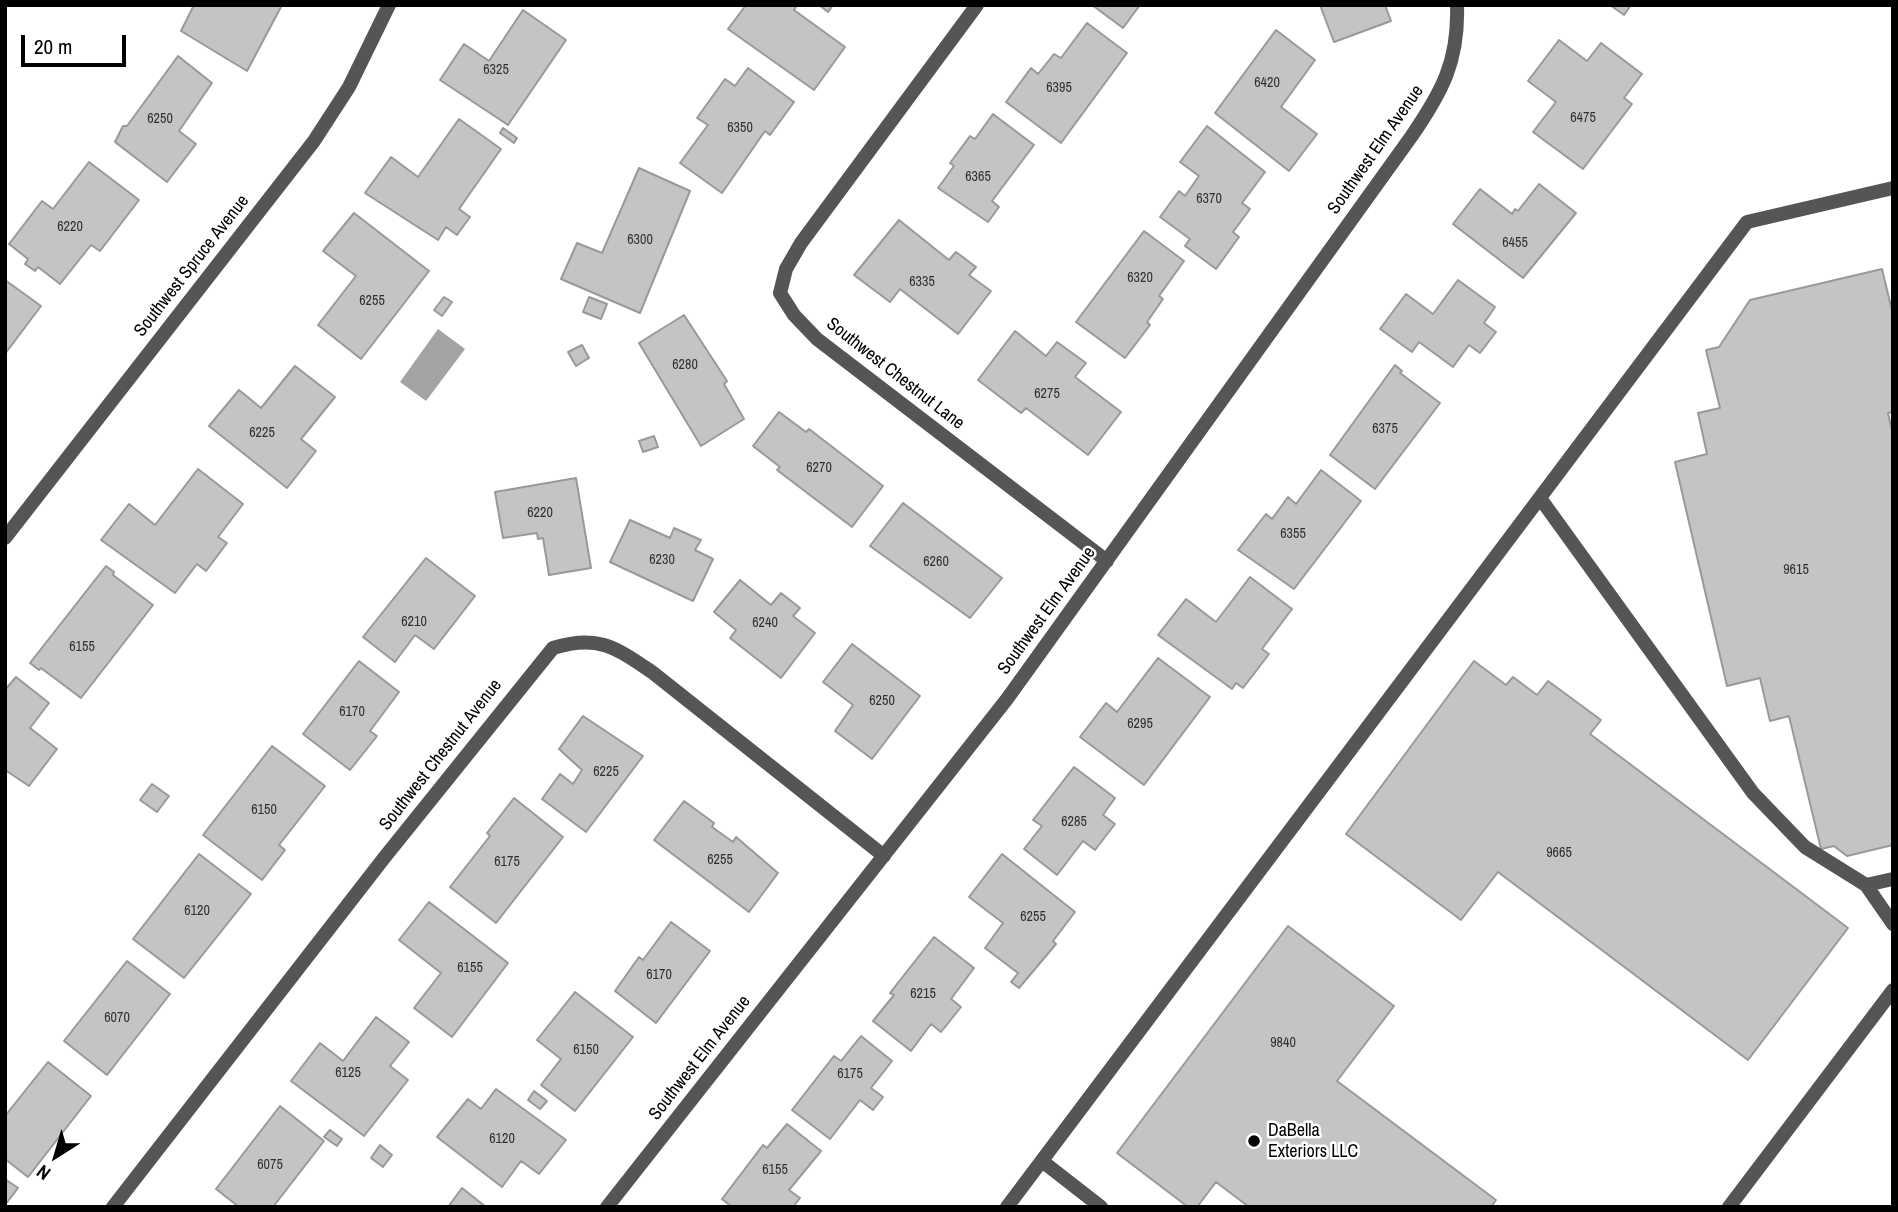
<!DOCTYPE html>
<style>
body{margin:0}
#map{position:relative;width:1898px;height:1212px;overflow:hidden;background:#fff;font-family:"Archivo Narrow",sans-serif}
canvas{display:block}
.frame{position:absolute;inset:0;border:7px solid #000;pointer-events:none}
.north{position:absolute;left:21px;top:1121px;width:70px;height:70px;-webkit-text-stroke:5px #fff;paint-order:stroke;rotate:217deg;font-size:19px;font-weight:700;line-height:28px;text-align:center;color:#000}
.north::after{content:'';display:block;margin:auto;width:24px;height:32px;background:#000;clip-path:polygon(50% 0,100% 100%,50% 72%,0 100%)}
.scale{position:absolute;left:21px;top:35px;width:105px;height:32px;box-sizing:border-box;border:4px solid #000;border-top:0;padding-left:9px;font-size:21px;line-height:24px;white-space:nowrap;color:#000;-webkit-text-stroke:5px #fff;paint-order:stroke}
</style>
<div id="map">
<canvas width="1898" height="1212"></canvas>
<div class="frame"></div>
<div class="north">N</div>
<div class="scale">20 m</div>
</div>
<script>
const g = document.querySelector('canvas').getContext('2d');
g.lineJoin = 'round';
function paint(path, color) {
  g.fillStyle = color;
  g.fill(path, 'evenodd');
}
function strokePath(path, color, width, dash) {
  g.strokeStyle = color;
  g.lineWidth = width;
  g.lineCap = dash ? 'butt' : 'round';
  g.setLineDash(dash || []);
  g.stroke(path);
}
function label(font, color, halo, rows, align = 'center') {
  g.font = font + ' "Archivo Narrow",sans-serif';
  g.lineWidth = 5;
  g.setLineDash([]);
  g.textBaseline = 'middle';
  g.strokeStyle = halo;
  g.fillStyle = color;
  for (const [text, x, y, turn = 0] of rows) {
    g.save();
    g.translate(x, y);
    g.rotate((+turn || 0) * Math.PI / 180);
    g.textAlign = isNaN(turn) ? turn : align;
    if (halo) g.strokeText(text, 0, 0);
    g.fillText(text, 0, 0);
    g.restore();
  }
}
paint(new Path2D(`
 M438,329L465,349L426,401L400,382Z`), '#a3a3a3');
const building = new Path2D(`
 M194,5H282L247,71L181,31Z
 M746,5H797L794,10L845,47L814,90L728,29Z
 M819,5H833L828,12Z
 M1092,5H1140L1123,28Z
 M1320,5H1385L1391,21L1334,42Z
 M1610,5H1631L1624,15Z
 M523,10L566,40L508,125L440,80L464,44L489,61Z
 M1087,23L1127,53L1061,143L1006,102L1031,68L1038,74L1054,54L1061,58Z
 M1276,30L1315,60L1281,107L1317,134L1289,171L1215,113Z
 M1559,40L1587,61L1601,43L1642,74L1624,98L1632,104L1583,169L1533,132L1556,102L1528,81Z
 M178,56L212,83L179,131L196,144L167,182L115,142L123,126H127Z
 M748,68L794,102L770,135L765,131L722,193L680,163L708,125L697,118L725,79L735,86Z
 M993,114L1034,145L992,201L999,207L988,222L938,188L954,166L950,163L970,136L975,139Z
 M459,119L501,149L459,209L470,217L457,235L446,227L438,240L365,193L391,157L418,177Z
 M1207,126L1265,172L1242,203L1250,209L1233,232L1239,237L1216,269L1185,246L1190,239L1160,217L1179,191L1185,196L1199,176L1180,162Z
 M503,128L517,138L514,143L500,133Z
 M89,162L139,200L100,251L91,245L60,284L38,267L35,271L25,264L28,259L9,244L42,201L53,209Z
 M639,168L690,191L640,313L561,279L577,243L602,253Z
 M1539,184L1576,213L1523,278L1453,224L1480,189L1512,214L1515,209L1518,211Z
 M354,213L429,271L361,359L318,325L356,276L323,251Z
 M899,220L949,260L956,252L976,267L969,275L991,291L958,334L900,289L890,302L854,275Z
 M1144,231L1184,261L1159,296L1163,299L1147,322L1150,325L1125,358L1076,322Z
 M1882,269L1893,315V412L1888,413L1893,435V845L1847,856L1834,846L1821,849L1789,716L1770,721L1760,678L1727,686L1675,462L1707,454L1698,413L1720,408L1706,350L1719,347L1750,300Z
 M5,280L41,306L5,354Z
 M1458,280L1495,307L1484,323L1496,332L1480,353L1469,345L1453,367L1419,342L1412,352L1380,329L1406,294L1433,314Z
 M444,297L452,302L442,316L434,310Z
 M589,297L607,304L601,319L583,312Z
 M684,315L727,381L724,384L744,419L701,446L639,343Z
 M1015,331L1046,356L1057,342L1086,363L1075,377L1121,412L1088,455L1026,408L1021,413L978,380Z
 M582,345L589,358L576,366L568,352Z
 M1395,365L1402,371L1400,373L1440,403L1375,489L1330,455Z
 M295,366L335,397L301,439L316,451L287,488L209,426L239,390L261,408Z
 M779,412L806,432L809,429L883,486L852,527L777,470L780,467L753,446Z
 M654,436L658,447L643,452L639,441Z
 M198,469L243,504L218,537L227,543L206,571L197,564L175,593L101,540L129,504L155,525Z
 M1321,470L1361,501L1294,589L1238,550L1266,514L1272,519L1288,497L1296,504Z
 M576,478L591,568L549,575L543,538L538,539L537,533L503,538L495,492Z
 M903,503L1002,578L970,618L870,546Z
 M630,520L670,538L674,528L701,540L695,550L713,559L693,601L610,562Z
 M426,558L475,596L434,649L415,635L395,662L363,637Z
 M106,566L114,572L113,575L153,605L81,698L41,668L39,670L30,663Z
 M1250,577L1292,609L1262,649L1269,654L1243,688L1236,683L1232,689L1158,635L1186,599L1216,622Z
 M740,580L771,605L781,593L800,608L793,616L815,633L781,678L730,638L736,630L714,612Z
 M852,644L920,696L872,759L835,731L853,705L823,682Z
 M1158,658L1210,697L1144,785L1080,737L1106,703L1117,712Z
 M359,661L399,692L370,731L377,736L350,770L303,734Z
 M1474,661L1506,685L1513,677L1537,695L1548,681L1601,720L1590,734L1848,928L1748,1060L1498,872L1461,920L1346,834Z
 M16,677L49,703L30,728L57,749L29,786L5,770V690Z
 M583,716L643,756L586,832L542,799L560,774L573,784L582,770L559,749Z
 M272,746L325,786L279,845L285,850L262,880L203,835Z
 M1074,767L1115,798L1103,815L1115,824L1095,850L1083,841L1057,875L1024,849L1042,826L1033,820Z
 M152,784L169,796L157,812L140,800Z
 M514,798L563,837L496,923L450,887L490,836L487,833Z
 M684,801L714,823L712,827L733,842L736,837L778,873L749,912L654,840Z
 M199,854L251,894L184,978L133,939Z
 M1002,854L1075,912L1053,941L1056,944L1019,988L1011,982L1018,973L985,948L1003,923L969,897Z
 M429,902L508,963L452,1037L414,1008L441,973L399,940Z
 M671,922L710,951L656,1023L615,991L639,957L643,960Z
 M1288,926L1394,1006L1337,1081L1496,1200L1491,1207H1249L1216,1182L1197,1207H1188L1117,1153Z
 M934,937L974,968L951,999L961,1007L941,1032L931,1024L911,1051L873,1021L894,995L890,993Z
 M127,961L170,994L107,1075L64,1041Z
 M575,992L633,1037L575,1111L541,1085L561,1059L537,1040Z
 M376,1017L409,1042L390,1066L408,1080L364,1136L291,1081L320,1043L343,1061Z
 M861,1036L892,1061L871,1088L883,1097L873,1110L860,1100L830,1139L792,1110L834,1056L841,1061Z
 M48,1062L91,1096L28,1177L5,1159V1116Z
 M496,1089L566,1140L539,1174L521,1161L502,1187L437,1137L468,1099L481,1109Z
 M534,1091L547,1101L540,1109L528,1100Z
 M280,1106L324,1141L273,1207H239L216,1189Z
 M787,1124L821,1151L789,1190L800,1198L793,1207H732L722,1199L763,1145L767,1148Z
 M330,1130L342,1139L337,1146L324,1137Z
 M380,1145L392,1155L383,1167L371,1158Z
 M5,1179L18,1188L5,1205Z
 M462,1188L486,1207H448Z`);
paint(building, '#c4c4c4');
strokePath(building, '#999', 2);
strokePath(new Path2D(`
 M1540,498L1753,793L1805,847L1866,885
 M1893,879L1866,885L1893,924
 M1042,1161L1101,1207
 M1007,1207L1747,222L1893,188
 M1729,1207L1893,990`), '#555', 14);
strokePath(new Path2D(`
 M977,5L801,243L786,269L780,293L794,315L817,339L1107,561
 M5,538L314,141L349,87L389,5
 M113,1207L384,858L553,648C598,634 615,647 652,672L884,856
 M607,1207L1007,699L1411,137C1442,92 1459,61 1457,5`), '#555', 14);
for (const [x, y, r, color] of [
 [1254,1141,7,"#000"]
]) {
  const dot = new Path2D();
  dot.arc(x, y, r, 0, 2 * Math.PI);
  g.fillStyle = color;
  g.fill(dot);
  strokePath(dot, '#fff', 2.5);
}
label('14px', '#313131', null, [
 ["6325",496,70],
 ["6420",1267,83],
 ["6395",1059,88],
 ["6475",1583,118],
 ["6250",160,119],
 ["6350",740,128],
 ["6365",978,177],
 ["6370",1209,199],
 ["6220",70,227],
 ["6300",640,240],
 ["6455",1515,243],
 ["6320",1140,278],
 ["6335",922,282],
 ["6255",372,301],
 ["6280",685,365],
 ["6275",1047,394],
 ["6375",1385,429],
 ["6225",262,433],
 ["6270",819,468],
 ["6220",540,513],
 ["6355",1293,534],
 ["6230",662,560],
 ["6260",936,562],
 ["9615",1796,570],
 ["6210",414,622],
 ["6240",765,623],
 ["6155",82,647],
 ["6250",882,701],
 ["6170",352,712],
 ["6295",1140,724],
 ["6225",606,772],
 ["6150",264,810],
 ["6285",1074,822],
 ["9665",1559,853],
 ["6255",720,860],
 ["6175",507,862],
 ["6120",197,911],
 ["6255",1033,917],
 ["6155",470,968],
 ["6170",659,975],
 ["6215",923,994],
 ["6070",117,1018],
 ["9840",1283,1043],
 ["6150",586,1050],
 ["6125",348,1073],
 ["6175",850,1074],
 ["6120",502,1139],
 ["6075",270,1165],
 ["6155",775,1170]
]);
label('18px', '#000', '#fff', [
 ["Southwest Elm Avenue",1376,150,-55],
 ["Southwest Spruce Avenue",192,266,-52],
 ["Southwest Chestnut Lane",895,374,38],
 ["Southwest Elm Avenue",1047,611,-54],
 ["Southwest Chestnut Avenue",441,755,-52],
 ["Southwest Elm Avenue",700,1058,-52]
]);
label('18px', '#000', '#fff', [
 ["DaBella",1268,1131],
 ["Exteriors LLC",1268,1152]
], 'left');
</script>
